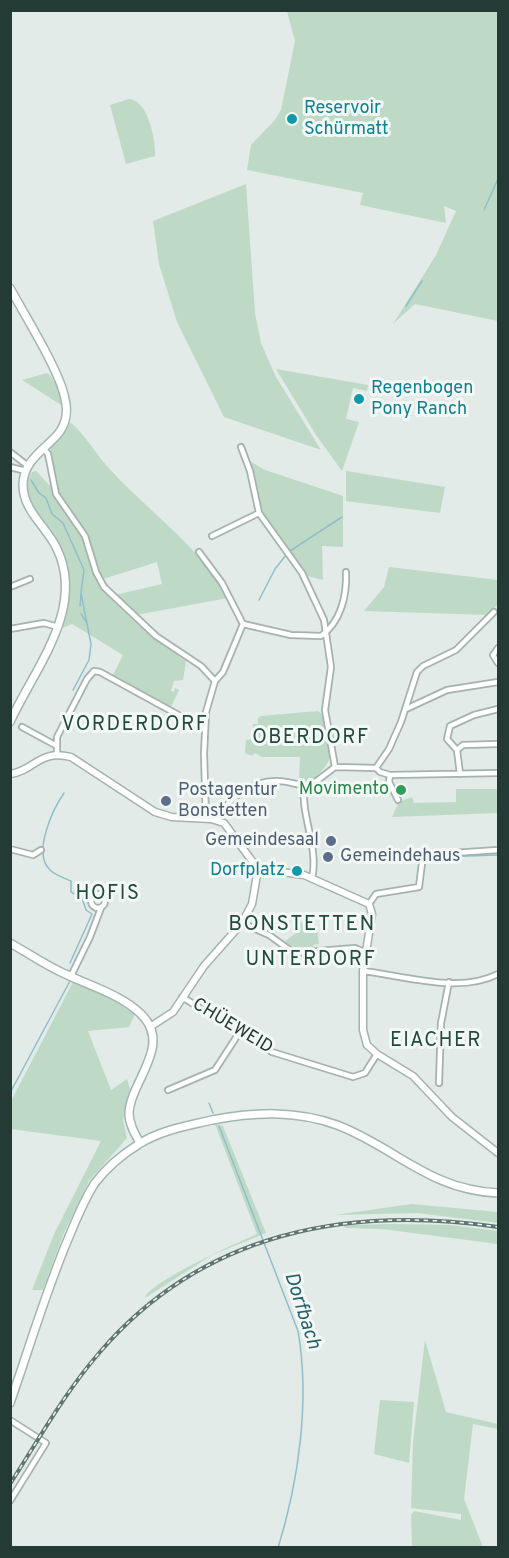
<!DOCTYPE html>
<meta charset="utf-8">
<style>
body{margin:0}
#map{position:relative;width:509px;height:1558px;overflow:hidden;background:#e2ebe7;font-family:Overpass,sans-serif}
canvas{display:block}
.frame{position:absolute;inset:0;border:12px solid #243a35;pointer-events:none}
</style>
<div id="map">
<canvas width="509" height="1558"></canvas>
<div class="frame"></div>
</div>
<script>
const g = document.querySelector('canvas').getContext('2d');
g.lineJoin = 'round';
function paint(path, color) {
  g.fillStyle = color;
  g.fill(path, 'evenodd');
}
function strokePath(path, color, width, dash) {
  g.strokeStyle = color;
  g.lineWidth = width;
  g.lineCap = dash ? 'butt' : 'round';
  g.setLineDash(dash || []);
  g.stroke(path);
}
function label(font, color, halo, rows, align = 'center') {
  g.font = font + ' Overpass,sans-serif';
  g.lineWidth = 6;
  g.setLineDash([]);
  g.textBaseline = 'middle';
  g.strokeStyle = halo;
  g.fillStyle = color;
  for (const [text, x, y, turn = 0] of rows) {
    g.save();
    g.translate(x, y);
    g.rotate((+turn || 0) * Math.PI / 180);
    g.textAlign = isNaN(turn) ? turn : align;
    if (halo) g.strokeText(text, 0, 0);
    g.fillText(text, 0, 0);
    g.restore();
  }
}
paint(new Path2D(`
 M287,11H498V321L415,304L393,324L436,255L456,211L444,206L446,223L360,205L363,193L247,170L251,145L274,121L281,110L295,41Z
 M129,99C147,100 155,136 155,152V156L126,164L110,105Z
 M246,184L255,313L261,343L276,377L321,450L224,417L177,322L159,264L153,221Z
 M276,369L368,385L367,391L353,388L346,419L359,422L342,471L316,435Z
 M47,373C54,377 62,395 61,405L22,380Z
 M67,420C82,430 94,451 106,465C146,510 199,545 228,598L136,615L115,595L162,584L157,562L103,579L91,547L85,548C88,557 90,567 94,575C108,604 160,643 186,661L183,680L174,681L171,691L174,692L175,688L179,690L171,707L113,675L123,655L72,624L60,629C68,606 74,586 66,562C58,533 14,504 32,472L36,471L52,488L56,486L50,447Z
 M248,460L265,470L343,496V547L322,546L323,580L307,576L265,520Z
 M346,471L445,487L440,513L346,501Z
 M389,567L498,580V604L488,615L364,611L384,587Z
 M318,711L324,716C330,749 340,757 311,781H299L300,757H262L255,753L252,756L245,753L246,740L253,739V724H258V718L261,716Z
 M456,789H498V813L392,817L399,802L412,797L414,803L456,802Z
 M302,922L317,925L319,944L313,945L314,948L298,949L284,942L296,933L298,924Z
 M73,982L117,1002L135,1014L129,1027L88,1031L111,1090L127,1079L131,1092L123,1120L127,1138L89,1181L63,1235L43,1290H32L54,1234L101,1141L11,1129L10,1103Z
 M215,1124L223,1126L266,1233L212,1255L145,1298C149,1282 237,1243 257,1234Z
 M411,1204L498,1212V1223L418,1213L335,1215Z
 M390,1224L451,1225L498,1231V1244L382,1229L345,1228L344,1225Z
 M425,1340L446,1412L498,1424V1429L473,1424L464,1499L483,1547H412L411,1515L414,1511L461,1520V1514L411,1508L413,1442Z
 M380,1400L414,1402L409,1463L374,1454Z`), '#bedac6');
strokePath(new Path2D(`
 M484,210L498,179
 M406,306L422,281
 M31,480L39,493L46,498L52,514L63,523L84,570L81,593L91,644L89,660L73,690
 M290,551L342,517
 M259,600L275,569L286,555
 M80,606L81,594
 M81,614L87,623
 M64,793C53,809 32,853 50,870C55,875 64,878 71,881V892L82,898L86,910L92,914L70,963
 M437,857L498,855
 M10,1093L70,981
 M209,1103L213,1113
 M219,1126L298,1331C310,1400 299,1480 278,1548`), '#90bfca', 1.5);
const minor = new Path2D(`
 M241,447L250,471L259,513L302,573L324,620L331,667L325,710L335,767
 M43,448L48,454L56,494L85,536L96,572L104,587L156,636L201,666L215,681
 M10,452L28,466
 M10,467L26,471
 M212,536L259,513
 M199,552L222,583L243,624
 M10,587L30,579
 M10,629L44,623L58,627
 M498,648L493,655L498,663
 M406,709L447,690L498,682
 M22,727L57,746
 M457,750L463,745L498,744
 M57,755V737L87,679L94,671L100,672L204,729
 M376,768L389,749L401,722L417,672L423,666L456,650L494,612
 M376,768L380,772L390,775L498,773
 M460,774L457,750L447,739L450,726L474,715L498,709
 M390,775L389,782L398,800
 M304,786C301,817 319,848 312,878
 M206,819L204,754L206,712L215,681L223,672L243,624L291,635L321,636C341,622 347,595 346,572
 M218,820C227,798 253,780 278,781C289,781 299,786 310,786L335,767L376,768
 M10,849L33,855L41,850
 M91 901a7 7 0 1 1 14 0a7 7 0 1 1-14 0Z
 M369,904L376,894L419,887L423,855L498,850
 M242,923L269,935L294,953L355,948L365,952
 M363,971C405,976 459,994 498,974
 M71,976L90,937L101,908
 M182,997L272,1052L353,1077L365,1073L377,1054
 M439,1083L441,1023L449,982
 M168,1090L215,1070L239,1033
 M10,1420L46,1443L10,1501`);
const tertiary = new Path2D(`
 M10,774C35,771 38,749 71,757L155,812L172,817L211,819L224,823L258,869L304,875L369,904L372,914L363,971V1030L367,1045L377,1054L413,1076L452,1117L498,1153
 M150,1027L173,1012L204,966L242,923L252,904L258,869`);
const secondary = new Path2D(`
 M10,288C25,316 60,371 65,399C68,411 66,424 58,434C44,450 23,461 23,485C23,511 47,527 57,549C86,609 34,669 10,722
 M10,943C28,953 45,965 63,973C88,985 120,994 141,1014C173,1046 131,1080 129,1113C129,1124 135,1134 140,1143
 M10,1403C30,1346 47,1287 71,1232C78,1215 85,1198 95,1183C107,1167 123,1154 139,1144C161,1130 187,1126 212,1120C255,1112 295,1110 337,1125C395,1147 429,1190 498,1193`);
strokePath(minor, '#a5b2ae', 8);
strokePath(tertiary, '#a5b2ae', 9);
strokePath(secondary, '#a2b5af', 10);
strokePath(minor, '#fff', 4.5);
strokePath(tertiary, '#fff', 6);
strokePath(secondary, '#fff', 7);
const rail = new Path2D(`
 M10,1484C39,1439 65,1392 100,1352C203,1232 348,1205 498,1227`);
strokePath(rail, '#5f7570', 4);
strokePath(rail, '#f3f8f5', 1.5, [4.5]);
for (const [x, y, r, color] of [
 [292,119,6,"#0f9aa8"],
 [359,399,6,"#0f9aa8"],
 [401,790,6,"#2e9e5b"],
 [166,801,6,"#5c6f8a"],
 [331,841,6,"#5c6f8a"],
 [328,857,6,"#5c6f8a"],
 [297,871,6,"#0f9aa8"]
]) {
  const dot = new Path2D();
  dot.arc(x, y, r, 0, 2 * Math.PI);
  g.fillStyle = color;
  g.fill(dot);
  strokePath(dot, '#f3f8f5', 2);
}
label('18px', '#0d838f', '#f3f8f5', [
 ["Reservoir",304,109],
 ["Schürmatt",304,130],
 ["Regenbogen",371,389],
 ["Pony Ranch",371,410],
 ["Dorfplatz",285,871,"right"]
], 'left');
label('18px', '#27864d', '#f3f8f5', [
 ["Movimento",389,790]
], 'right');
label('18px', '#4e5e75', '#f3f8f5', [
 ["Postagentur",178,791],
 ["Bonstetten",178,812],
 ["Gemeindesaal",319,841,"right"],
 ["Gemeindehaus",340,857]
], 'left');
label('18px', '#243a35', '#f3f8f5', [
 ["CHÜEWEID",232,1027,31]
]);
g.letterSpacing = '1.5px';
label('20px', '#224a41', '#f3f8f5', [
 ["VORDERDORF",135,726],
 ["OBERDORF",311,739],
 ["HOFIS",108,895],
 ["UNTERDORF",311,961],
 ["EIACHER",436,1042]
]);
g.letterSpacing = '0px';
label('italic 20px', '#25616f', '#f3f8f5', [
 ["Dorfbach",301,1311,72]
]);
g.letterSpacing = '1.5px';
label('21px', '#224a41', '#f3f8f5', [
 ["BONSTETTEN",302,926]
]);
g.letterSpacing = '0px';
</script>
